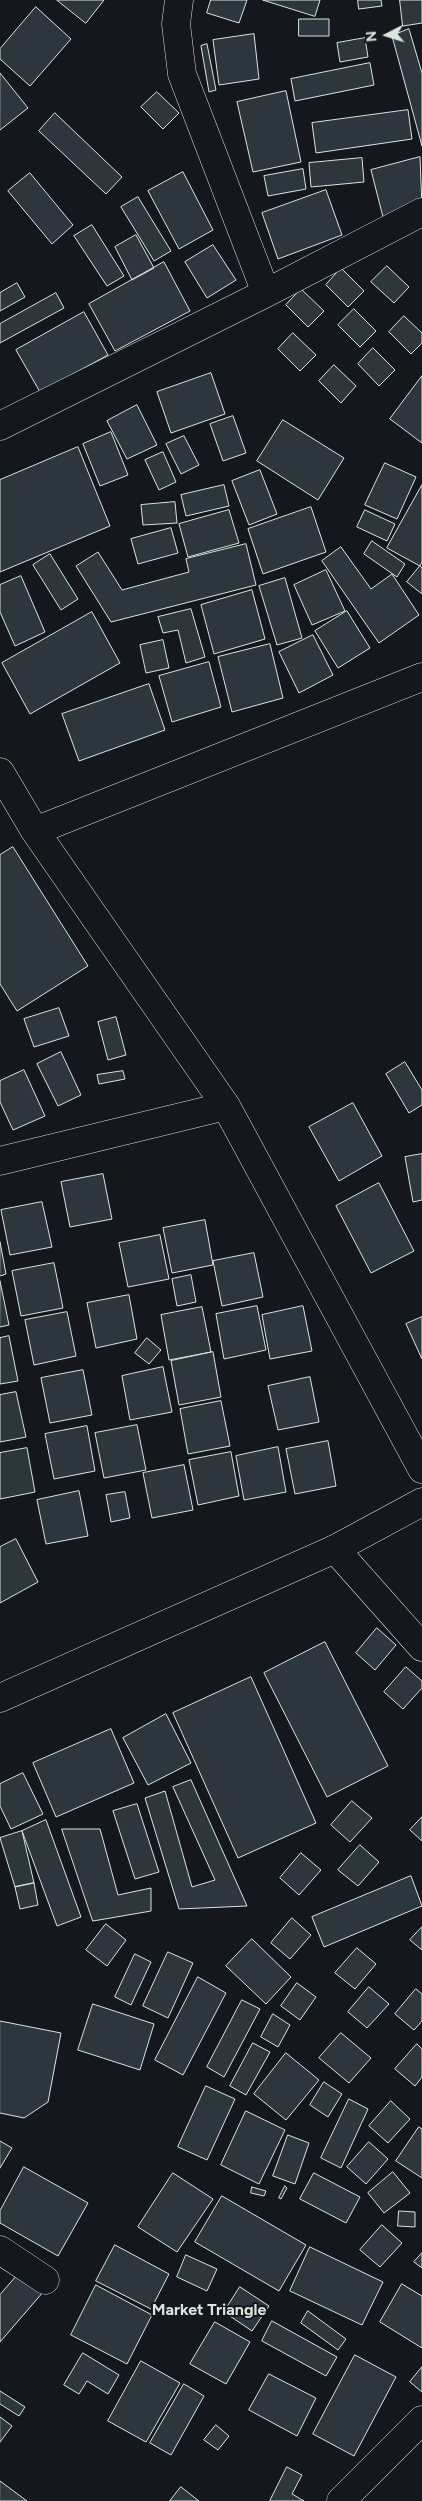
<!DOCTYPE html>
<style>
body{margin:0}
#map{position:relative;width:422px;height:2501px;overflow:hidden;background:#14181c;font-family:Figtree,sans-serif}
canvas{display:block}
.north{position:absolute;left:362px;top:10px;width:50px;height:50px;-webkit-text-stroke:4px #14181c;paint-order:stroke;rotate:265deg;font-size:14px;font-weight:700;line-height:20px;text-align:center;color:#d8e6dc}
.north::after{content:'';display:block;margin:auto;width:18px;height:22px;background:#d8e6dc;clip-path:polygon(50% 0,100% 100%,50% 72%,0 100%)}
</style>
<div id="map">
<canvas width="422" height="2501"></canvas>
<div class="north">N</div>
</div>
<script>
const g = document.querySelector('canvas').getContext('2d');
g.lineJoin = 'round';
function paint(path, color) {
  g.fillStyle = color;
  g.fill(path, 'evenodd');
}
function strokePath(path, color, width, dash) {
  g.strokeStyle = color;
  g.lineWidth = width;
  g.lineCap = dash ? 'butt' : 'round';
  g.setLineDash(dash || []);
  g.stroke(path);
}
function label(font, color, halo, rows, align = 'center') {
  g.font = font + ' Figtree,sans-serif';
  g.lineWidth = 4;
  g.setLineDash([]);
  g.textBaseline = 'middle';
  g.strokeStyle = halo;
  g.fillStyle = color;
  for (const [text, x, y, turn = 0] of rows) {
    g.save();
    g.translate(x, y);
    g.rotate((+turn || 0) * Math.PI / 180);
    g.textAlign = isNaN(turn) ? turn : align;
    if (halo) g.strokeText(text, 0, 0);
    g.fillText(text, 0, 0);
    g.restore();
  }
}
const building = new Path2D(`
 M57,0H104L86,23Z
 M211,0H247L239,23L207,13Z
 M263,0H320L315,16Z
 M358,0H381L382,6L359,9Z
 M400,0H422V23L403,26Z
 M36,7L71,39L30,86L0,59V49Z
 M299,19H329V36H299Z
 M409,29L422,73V146L392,36Z
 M254,34L259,79L219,85L213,40Z
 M365,38L368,57L340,62L337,43Z
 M207,44L216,90L209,92L201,46Z
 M370,63L374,85L295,101L291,79Z
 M0,73L28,108L0,130Z
 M286,91L301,162L253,172L237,102Z
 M157,92L179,113L163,129L141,107Z
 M408,110L412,139L316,153L312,123Z
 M55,113L122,177L106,194L39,131Z
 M420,157L422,207L383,217L371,170Z
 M362,158L364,182L311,187L309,163Z
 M303,169L306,189L268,196L264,176Z
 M183,172L213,230L179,249L148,191Z
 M30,173L73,225L52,244L8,191Z
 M326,190L342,235L278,259L262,213Z
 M138,197L171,251L154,261L121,207Z
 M92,225L124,276L107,286L74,236Z
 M136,235L154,268L132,280L115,247Z
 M213,245L236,280L207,298L185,262Z
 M164,262L190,311L115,351L89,304Z
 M387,266L409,287L394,303L371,282Z
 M341,268L364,291L348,307L326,285Z
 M17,283L25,297L0,311V293Z
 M301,289L324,311L308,327L286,305Z
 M56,293L64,308L0,343V324Z
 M354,309L376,331L360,347L338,325Z
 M84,312L108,355L40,392L16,350Z
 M404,316L422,333V343L411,354L389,332Z
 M293,333L316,355L300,371L278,349Z
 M373,348L395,370L379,386L358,364Z
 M334,365L356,386L341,403L319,381Z
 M211,373L225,414L171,433L157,392Z
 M422,376V443L390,419Z
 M137,405L157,445L127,459L107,421Z
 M233,416L246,453L223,461L210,424Z
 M283,420L344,458L318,500L257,461Z
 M111,432L128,475L100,486L83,444Z
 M184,436L199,465L181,474L166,444Z
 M78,447L110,526L0,572V480Z
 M163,452L176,482L159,490L145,460Z
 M385,463L416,477L397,519L365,505Z
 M260,470L277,514L249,525L232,481Z
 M224,485L229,506L186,516L181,495Z
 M422,485V562L420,566L387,548Z
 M175,502L177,523L143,525L141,505Z
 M311,507L326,552L263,574L248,529Z
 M229,510L239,543L188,557L179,524Z
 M365,510L395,524L387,541L357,527Z
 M171,528L178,553L138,564L131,539Z
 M372,541L405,564L397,577L364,554Z
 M246,544L256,585L111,622L76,566L98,552L122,590L189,572L186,559Z
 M341,547L371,589L392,574L419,615L379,643L322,561Z
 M50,554L78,599L61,610L33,565Z
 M420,566L422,568V594L407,582Z
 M326,570L345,611L312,625L294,585Z
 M21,576L45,632L15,646L0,612V585Z
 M285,578L302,638L277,645L259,586Z
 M252,590L265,639L214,654L201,605Z
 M191,609L205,657L186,663L178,630L163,633L158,617Z
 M347,611L370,648L338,668L315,631Z
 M92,612L120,663L30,714L2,663Z
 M313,635L333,675L299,693L279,652Z
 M163,640L169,668L146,673L140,645Z
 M270,644L283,698L232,712L218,657Z
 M209,662L221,707L172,722L159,676Z
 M149,684L165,730L79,761L62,714Z
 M13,847L88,966L17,1011L0,984V855Z
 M59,1008L69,1036L34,1047L24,1019Z
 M116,1017L126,1055L108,1060L98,1022Z
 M61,1052L81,1095L58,1106L37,1064Z
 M405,1062L422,1090V1105L409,1113L386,1074Z
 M24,1070L45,1116L13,1130L0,1102V1081Z
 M123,1071L125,1079L99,1084L97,1075Z
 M353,1103L382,1156L339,1181L309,1127Z
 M422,1154V1200L413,1202L405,1157Z
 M103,1174L112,1219L70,1227L61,1182Z
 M379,1183L414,1251L371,1273L336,1206Z
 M42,1202L52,1247L10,1255L1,1210Z
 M205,1220L213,1265L172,1273L163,1228Z
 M160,1235L169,1279L128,1287L119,1243Z
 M0,1242L6,1274L0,1276Z
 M254,1253L263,1297L222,1306L213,1261Z
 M54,1263L63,1308L21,1316L12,1271Z
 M191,1275L196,1302L177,1306L172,1279Z
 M0,1281L9,1325L0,1327Z
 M129,1295L137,1339L96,1348L87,1303Z
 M257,1306L266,1350L224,1359L216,1314Z
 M303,1306L312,1351L270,1359L262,1315Z
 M202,1307L211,1352L169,1360L161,1315Z
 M67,1312L76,1356L34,1365L25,1320Z
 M422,1317V1359L406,1324Z
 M9,1336L18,1381L0,1384V1338Z
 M147,1338L161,1350L149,1364L135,1353Z
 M213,1352L221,1397L179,1405L171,1361Z
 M163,1367L172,1412L130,1420L122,1376Z
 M83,1370L92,1415L50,1423L41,1378Z
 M310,1377L319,1422L278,1430L268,1386Z
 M16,1392L26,1437L0,1442V1395Z
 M221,1401L230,1446L188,1454L180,1409Z
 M137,1425L146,1470L104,1478L95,1433Z
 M87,1426L95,1471L54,1479L45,1434Z
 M328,1441L336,1486L295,1494L286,1449Z
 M278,1447L286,1492L244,1500L236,1456Z
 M27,1448L35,1492L0,1499V1453Z
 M231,1452L239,1496L198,1505L189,1460Z
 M184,1465L193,1510L152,1518L143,1473Z
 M79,1491L88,1536L46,1544L37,1500Z
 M125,1492L130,1518L111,1522L106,1495Z
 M16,1539L38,1582L0,1603V1547Z
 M377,1628L396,1645L375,1670L356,1653Z
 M325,1642L388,1766L327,1797L264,1673Z
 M406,1667L422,1681V1688L403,1709L384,1692Z
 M251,1677L316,1823L238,1858L173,1713Z
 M166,1714L191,1763L148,1785L123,1738Z
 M111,1729L134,1783L56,1817L33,1763Z
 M23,1773L43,1814L11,1829L0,1806V1784Z
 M191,1780L247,1906L179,1909L145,1798L165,1791L192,1887L215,1880L173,1787Z
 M352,1801L372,1818L350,1842L331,1825Z
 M137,1804L159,1872L135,1879L113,1811Z
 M422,1817V1841L410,1830Z
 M46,1820L81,1917L57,1926L22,1831Z
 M62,1829H100L118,1895L151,1888V1911L93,1921Z
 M22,1831L34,1883L15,1887L0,1838Z
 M360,1845L379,1862L358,1886L338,1870Z
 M301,1853L321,1870L299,1895L280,1878Z
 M411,1876L422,1906L324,1947L312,1917Z
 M34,1883L38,1905L20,1909L15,1887Z
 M292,1918L311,1935L290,1959L271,1943Z
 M106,1924L126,1940L107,1966L86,1950Z
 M422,1927V1950L410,1940Z
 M252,1939L291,1977L266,2004L226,1966Z
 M357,1948L376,1964L355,1989L335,1973Z
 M168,1952L193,1963L168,2018L143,2006Z
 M135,1954L151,1962L131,2005L115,1997Z
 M198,1977L226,1993L183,2075L155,2060Z
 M297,1983L316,1997L300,2020L281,2006Z
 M369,1987L389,2004L367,2028L348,2012Z
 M416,1989L422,1994V2021L414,2030L395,2014Z
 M242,2000L260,2009L224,2077L207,2067Z
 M93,2004L154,2024L140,2070L78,2050Z
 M273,2014L290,2025L278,2047L261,2037Z
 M0,2021L61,2033L48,2102L24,2118L0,2113Z
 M341,2033L371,2058L349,2083L319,2058Z
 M253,2043L270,2052L246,2095L230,2086Z
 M417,2044L422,2049V2077L415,2086L395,2069Z
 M286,2053L319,2080L286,2120L254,2094Z
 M324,2082L342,2094L328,2117L310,2105Z
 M206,2086L235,2099L207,2160L178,2147Z
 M349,2099L368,2109L341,2168L321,2158Z
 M391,2101L410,2119L388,2143L369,2126Z
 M246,2111L285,2130L259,2184L221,2165Z
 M419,2127L422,2129V2178L396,2161Z
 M288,2135L309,2143L295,2184L273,2176Z
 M0,2141L12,2148L0,2168Z
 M369,2142L388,2159L366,2184L347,2167Z
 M24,2167L88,2203L58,2256L0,2223V2211Z
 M393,2172L410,2193L384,2213L368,2193Z
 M173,2173L213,2199L177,2252L138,2227Z
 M314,2173L360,2197L346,2223L300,2199Z
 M285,2186L287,2188L281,2199L279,2198Z
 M252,2187L266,2191L264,2196L251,2193Z
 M222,2196L306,2245L279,2291L195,2242Z
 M399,2211L415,2212V2227L398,2226Z
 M382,2225L402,2243L380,2267L360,2250Z
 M115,2245L169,2274L151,2309L96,2281Z
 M310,2247L383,2282L362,2325L290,2291Z
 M422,2253V2268L414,2262Z
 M186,2255L217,2269L207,2291L177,2277Z
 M21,2271L44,2291L0,2342V2295Z
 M402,2284L422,2296V2348L380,2322Z
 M96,2285L152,2315L127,2364L71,2335Z
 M240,2287L269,2306L252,2331L224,2312Z
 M308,2311L346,2339L338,2350L301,2323Z
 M272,2321L337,2357L326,2376L262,2341Z
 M215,2322L250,2342L226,2384L190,2364Z
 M83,2353L119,2375L108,2394L87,2381L79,2394L64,2385Z
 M355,2355L396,2377L354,2456L313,2434Z
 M141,2361L180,2383L146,2442L108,2421Z
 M422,2367V2392L410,2382Z
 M269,2374L316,2398L297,2436L249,2410Z
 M184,2384L204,2396L171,2455L150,2443Z
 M0,2391L25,2407L19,2416L0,2404Z
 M0,2417L12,2426L0,2442Z
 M216,2425L229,2436L218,2450L204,2440Z
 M287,2467L302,2475L292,2494L304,2501H270Z
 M0,2481L27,2501H0Z
 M181,2487L199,2501H170Z`);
paint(building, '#2c363c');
strokePath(building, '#d8e6dc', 1);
const minor = new Path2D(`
 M179,0L176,24L182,74L266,293
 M0,426L266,293L422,212
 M0,772L35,831L226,1106L422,1469
 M35,831L422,677
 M0,1161L226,1106
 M335,1549L422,1647
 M0,2250L45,2280
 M341,2501L422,2420`);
const tertiary = new Path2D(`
 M0,1698L335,1549L422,1502`);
strokePath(minor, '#d8e6dc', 29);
strokePath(tertiary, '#d8e6dc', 29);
strokePath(minor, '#14181c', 28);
strokePath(tertiary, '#14181c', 28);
label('bold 16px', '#d8e6dc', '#14181c', [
 ["Market Triangle",209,2310]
]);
</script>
